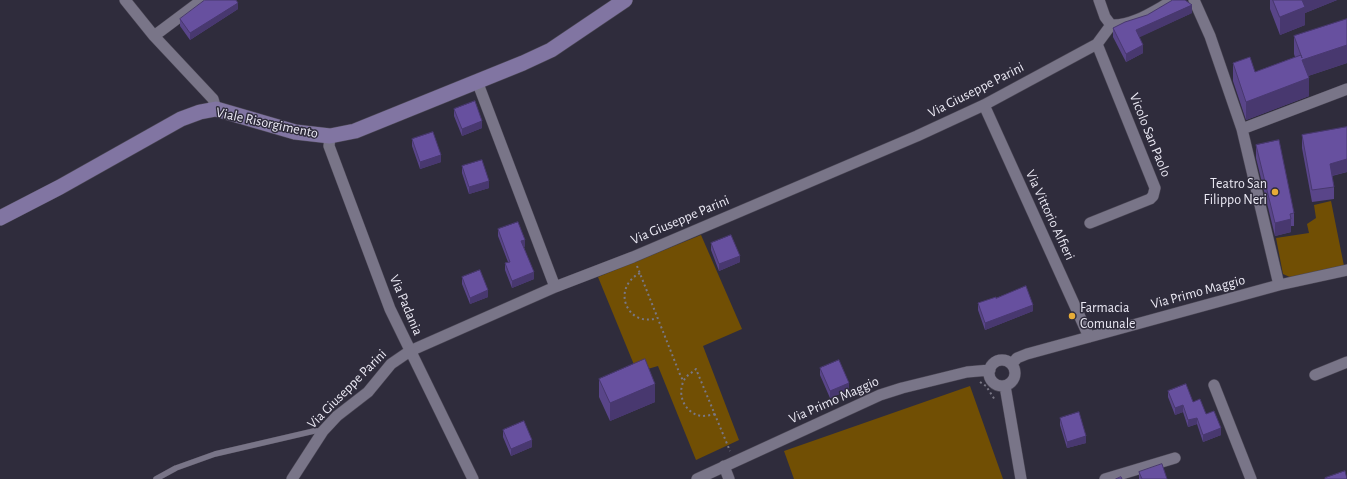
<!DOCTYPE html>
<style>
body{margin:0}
canvas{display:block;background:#2f2c3c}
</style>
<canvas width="1347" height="479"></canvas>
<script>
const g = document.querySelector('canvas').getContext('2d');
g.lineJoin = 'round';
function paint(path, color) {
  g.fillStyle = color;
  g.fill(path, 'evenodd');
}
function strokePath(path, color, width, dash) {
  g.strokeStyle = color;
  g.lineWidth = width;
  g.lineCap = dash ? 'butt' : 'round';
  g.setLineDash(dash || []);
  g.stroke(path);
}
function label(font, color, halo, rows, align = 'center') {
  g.font = font + ' "Alegreya Sans",sans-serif';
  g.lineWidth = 3;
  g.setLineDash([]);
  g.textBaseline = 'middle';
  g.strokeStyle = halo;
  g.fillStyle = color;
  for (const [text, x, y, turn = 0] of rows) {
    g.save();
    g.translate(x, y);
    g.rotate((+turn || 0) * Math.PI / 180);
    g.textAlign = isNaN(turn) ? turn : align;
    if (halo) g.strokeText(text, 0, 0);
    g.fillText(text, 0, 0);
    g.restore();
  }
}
paint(new Path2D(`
 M1331,201L1344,266L1292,278L1283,274L1276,238L1309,233L1307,224L1316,218L1314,205Z
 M701,235L742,329L703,346L739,440L696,460L658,366L637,372L598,277Z
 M970,386L1003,479H794L784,451Z`), '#714f04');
const lane = new Path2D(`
 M156,479L176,468L215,454L314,431H322`);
const street = new Path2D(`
 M125,0L154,36L213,99L216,109
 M1099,0L1105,17L1111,25C1134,26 1155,10 1174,0
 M1194,0L1210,36L1242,129L1279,285
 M154,36L202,0
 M477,81L555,287
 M984,105L1089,337
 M1242,129L1347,89
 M330,136L329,146L390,309L473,479
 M1090,223L1150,199L1153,196L1155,188L1097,44
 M989 373a13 13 0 1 1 26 0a13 13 0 1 1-26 0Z
 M1012,364L1017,358L1027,354L1279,285L1347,270
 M1315,375L1347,362
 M1214,385L1251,479
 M1005,386L1021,479
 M724,466L729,479
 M292,479L323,431L337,416L368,392L391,364L410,351L555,287L633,257L917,136L984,105L1097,44L1111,25
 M697,479L880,395L902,388L967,372L990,370
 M1105,479L1175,458`);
const secondary = new Path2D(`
 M0,218L60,187L181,119L200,112L216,109L295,132L330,136L355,131L523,63L551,50L625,0`);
strokePath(lane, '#4b4755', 6);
strokePath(street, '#4b4755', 12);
strokePath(secondary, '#4b4755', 16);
strokePath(new Path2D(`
 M637,266L681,377L684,381
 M640,273C610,289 628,328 657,318
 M980,382L986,386L995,400
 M715,414C711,415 706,416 702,416C684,414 675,392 686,377C689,374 693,372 696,369L730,451`), '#797785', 2, [2, 3]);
strokePath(lane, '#797588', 5.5);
strokePath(street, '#797588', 11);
strokePath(secondary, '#8175a2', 15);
paint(new Path2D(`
 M1270,0H1337L1305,13V25L1280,35L1270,9Z
 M238,9L190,40L180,26V19Z
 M1192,13L1139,37L1143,53L1126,62L1113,37V28Z
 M1347,19V63L1308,76L1309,96L1246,120L1233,81V63L1255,72L1295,57L1294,54V36Z
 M454,109L482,128L462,136L454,116Z
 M1347,127V172L1332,176L1334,187V199L1312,202L1302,148V135Z
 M412,139L441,162L420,169L412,146Z
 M1256,145L1294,213V226H1291V232L1275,236L1256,158Z
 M462,166L489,188L469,194L462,173Z
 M498,229L525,246L524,247L534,279L512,288L505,270V263L508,262L498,236Z
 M711,243L740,262L719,271L711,250Z
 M462,277L488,297L470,304L462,284Z
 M996,298L1033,311L985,330L978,310V303Z
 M820,368L849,390L830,398L820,375Z
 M599,379L655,402L610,421L599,397Z
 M1168,391L1193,402L1206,414L1221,435L1203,442L1197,424L1188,427L1183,412L1175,415L1168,397Z
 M1060,418L1086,443L1067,448L1060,425Z
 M503,430L532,447L511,456L503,437Z
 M1139,472L1167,479H1139Z`), '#594589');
paint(new Path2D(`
 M1300,0H1337L1305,13V25L1280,35V17Z
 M238,3V9L190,40V33Z
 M1192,5V13L1136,39V30Z
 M1143,45V53L1126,62V54Z
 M1347,45V63L1302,78V60Z
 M1309,78V96L1246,120V102Z
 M482,121V128L462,136V129Z
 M441,155V162L420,169V162Z
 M1347,159V172L1330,176V164Z
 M489,181V188L469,194V187Z
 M1291,219V232L1275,236V223Z
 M525,240V246L521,248V241Z
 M740,256V262L719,271V264Z
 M534,272V279L512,288V281Z
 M488,290V297L470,304V298Z
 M1033,305V311L985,330V323Z
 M849,383V390L830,398V391Z
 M655,384V402L610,421V403Z
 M1183,405V412L1175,415V408Z
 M1197,418V424L1188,427V420Z
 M1221,428V435L1203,442V435Z
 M1086,436V443L1067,448V442Z
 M532,440V447L511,456V449Z`), '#48386f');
const building = new Path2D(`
 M205,0H236L238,3L190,33L180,19Z
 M1173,0H1185L1192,5L1136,30L1143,45L1126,54L1113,28L1125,22L1147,15Z
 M1273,0H1302L1305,7L1280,17Z
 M1347,19V45L1302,60L1309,78L1246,102L1233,63L1250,57L1255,72L1301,55L1302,58L1294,36Z
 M475,101L482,121L462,129L454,109Z
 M1347,127V159L1330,164L1334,187L1312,190L1302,135Z
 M433,132L441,155L420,162L412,139Z
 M1279,140L1294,213L1290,214L1291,219L1275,223L1256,145Z
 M482,160L489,181L469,187L462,166Z
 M518,222L525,240L521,241L534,272L512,281L505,263L510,262L498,229Z
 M731,235L740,256L719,264L711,243Z
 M480,270L488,290L470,298L462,277Z
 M1026,286L1033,305L985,323L978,303L996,297V298Z
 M645,359L655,384L610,403L599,379Z
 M839,360L849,383L830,391L820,368Z
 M1186,384L1193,402L1200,399L1206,414L1214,411L1221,428L1203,435L1197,418L1188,420L1183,405L1175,408L1168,391Z
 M1079,412L1086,436L1067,442L1060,418Z
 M524,421L532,440L511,449L503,430Z
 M1162,464L1167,479H1142L1139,472Z
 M1345,471L1347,479H1325V478Z
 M1121,477L1122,479H1116Z`);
paint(building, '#67509f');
strokePath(building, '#48386f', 1);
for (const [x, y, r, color] of [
 [1275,192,4,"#e7ac37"],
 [1072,316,4,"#e7ac37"]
]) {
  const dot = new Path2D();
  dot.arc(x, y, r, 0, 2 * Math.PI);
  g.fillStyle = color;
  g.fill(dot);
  strokePath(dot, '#2f2c3c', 1.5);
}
label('14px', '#ebe9f4', '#2f2c3c', [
 ["Via Giuseppe Parini",976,90,-27],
 ["Viale Risorgimento",267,123,12],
 ["Vicolo San Paolo",1150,135,68],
 ["Via Vittorio Alfieri",1050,215,65],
 ["Via Giuseppe Parini",680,220,-23],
 ["Via Primo Maggio",1198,292,-15],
 ["Via Padania",406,305,67],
 ["Via Giuseppe Parini",347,389,-45],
 ["Via Primo Maggio",834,400,-24]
]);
label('14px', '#ebe9f4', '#2f2c3c', [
 ["Teatro San",1267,184],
 ["Filippo Neri",1267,200],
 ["Farmacia",1080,308,"left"],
 ["Comunale",1080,324,"left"]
], 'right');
</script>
